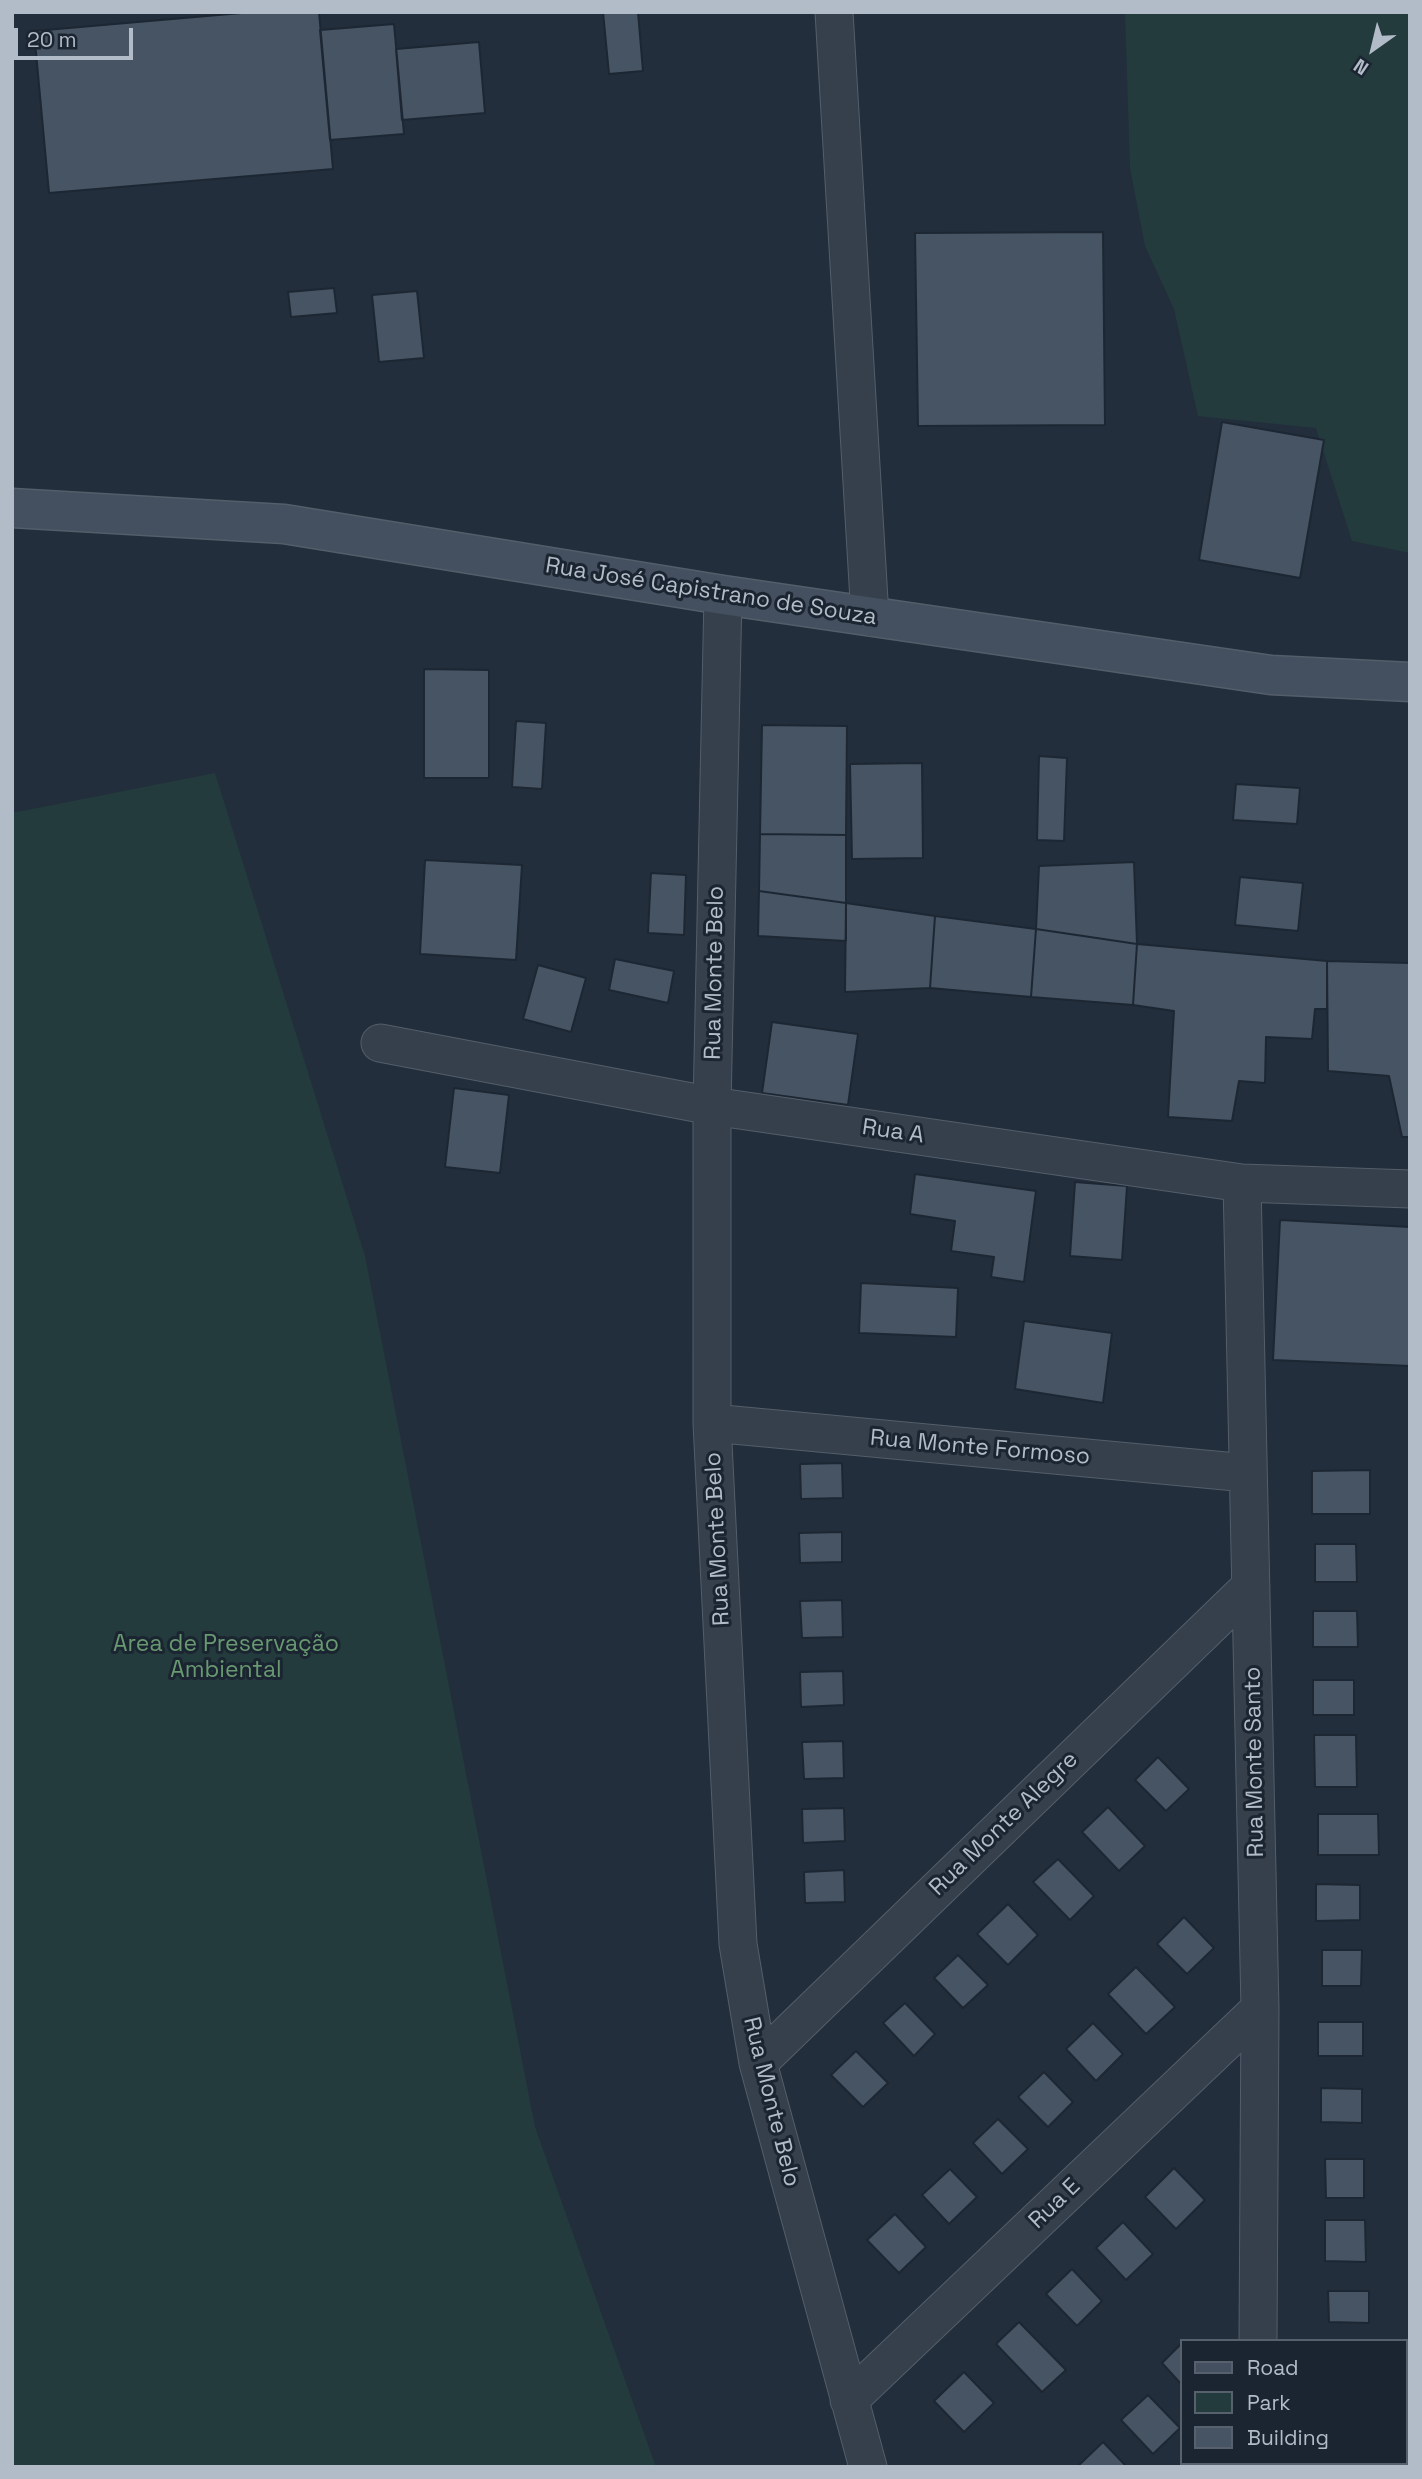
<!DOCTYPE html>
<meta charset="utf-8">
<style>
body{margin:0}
#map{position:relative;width:1422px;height:2479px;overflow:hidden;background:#222e3c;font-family:"Space Grotesk",sans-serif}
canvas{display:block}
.frame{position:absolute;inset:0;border:14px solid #b2bbc8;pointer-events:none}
.legend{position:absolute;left:1180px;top:2339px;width:228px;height:126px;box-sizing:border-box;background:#1b2531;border:2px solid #57616d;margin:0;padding:9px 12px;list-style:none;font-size:21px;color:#b2bbc8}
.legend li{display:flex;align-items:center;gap:14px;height:35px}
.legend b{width:35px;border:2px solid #57616d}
.north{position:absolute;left:1338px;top:14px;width:70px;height:70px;-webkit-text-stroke:5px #1b2531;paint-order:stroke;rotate:214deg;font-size:19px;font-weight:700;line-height:28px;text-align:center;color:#b2bbc8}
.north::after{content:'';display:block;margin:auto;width:24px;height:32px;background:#b2bbc8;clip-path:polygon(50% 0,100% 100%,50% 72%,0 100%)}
.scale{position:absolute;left:14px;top:28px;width:119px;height:32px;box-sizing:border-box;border:4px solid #b2bbc8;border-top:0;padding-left:9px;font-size:21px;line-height:24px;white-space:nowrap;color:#b2bbc8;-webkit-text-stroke:5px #1b2531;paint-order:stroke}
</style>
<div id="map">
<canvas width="1422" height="2479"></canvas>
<div class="frame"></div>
<ul class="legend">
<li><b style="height:9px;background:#44505f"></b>Road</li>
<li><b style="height:19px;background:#243b3d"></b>Park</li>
<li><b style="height:19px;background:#465463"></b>Building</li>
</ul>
<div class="north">N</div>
<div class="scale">20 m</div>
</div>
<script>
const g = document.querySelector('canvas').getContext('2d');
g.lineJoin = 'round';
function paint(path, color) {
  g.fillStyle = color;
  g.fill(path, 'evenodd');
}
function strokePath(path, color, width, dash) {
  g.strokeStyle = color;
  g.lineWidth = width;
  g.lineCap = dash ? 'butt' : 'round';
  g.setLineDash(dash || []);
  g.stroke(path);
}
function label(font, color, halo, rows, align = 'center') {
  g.font = font + ' "Space Grotesk",sans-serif';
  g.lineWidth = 6;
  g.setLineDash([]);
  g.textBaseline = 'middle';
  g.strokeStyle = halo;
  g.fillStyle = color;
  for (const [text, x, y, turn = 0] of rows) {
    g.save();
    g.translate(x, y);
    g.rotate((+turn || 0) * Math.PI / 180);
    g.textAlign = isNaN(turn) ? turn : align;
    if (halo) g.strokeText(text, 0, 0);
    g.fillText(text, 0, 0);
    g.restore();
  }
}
paint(new Path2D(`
 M1125,12H1410V553L1352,541L1316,428L1198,416L1174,309L1145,246L1130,168Z
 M215,773L365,1256L535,2127L656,2467H12V813Z`), '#243b3d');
const building = new Path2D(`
 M253,12H319L333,169L49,193L34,31Z
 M603,12H638L643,71L609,74Z
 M394,24L404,134L330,140L320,30Z
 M479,42L485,113L402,120L396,49Z
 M1103,232L1105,425L918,426L915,233Z
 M334,288L337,313L291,317L288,292Z
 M417,291L424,358L379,362L372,295Z
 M1222,422L1324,440L1300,578L1199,560Z
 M424,669L489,670V778H424Z
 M516,721L546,723L542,789L512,787Z
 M762,725L847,726L846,835L760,834Z
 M1039,756L1067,758L1064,841L1037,840Z
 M922,763L923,858L852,859L850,764Z
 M1236,784L1300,788L1297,824L1233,820Z
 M760,834L846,835V903L759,891Z
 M425,860L522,865L516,960L420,954Z
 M1134,862L1137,944L1036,929L1039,866Z
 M651,873L686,875L684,935L648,933Z
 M1240,877L1303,883L1298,931L1235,925Z
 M759,891L846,903V941L758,936Z
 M846,903L935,916L930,988L845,992Z
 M935,916L1036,929L1031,997L930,988Z
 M1036,929L1137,944L1133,1005L1031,997Z
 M1137,944L1327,961V1009H1315L1312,1039L1266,1037L1265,1083L1239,1081L1232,1121L1168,1117L1174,1011L1133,1005Z
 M615,959L674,971L668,1003L609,990Z
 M1327,961L1410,963V1137H1402L1389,1076L1328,1071Z
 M538,965L586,978L571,1032L523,1019Z
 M772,1022L858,1034L848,1105L762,1093Z
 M454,1088L509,1095L500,1173L445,1167Z
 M915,1174L1036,1191L1024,1282L991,1277L994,1257L951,1251L955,1221L910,1214Z
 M1075,1182L1127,1186L1122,1260L1070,1256Z
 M1280,1220L1410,1227V1366L1273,1360Z
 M861,1283L958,1288L956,1337L859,1333Z
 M1024,1321L1112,1333L1103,1403L1015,1389Z
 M842,1463L843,1498L801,1499L800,1464Z
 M1370,1470V1514H1312V1471Z
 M842,1532V1562L800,1563L799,1533Z
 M1315,1544H1356L1357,1582H1315Z
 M842,1600L843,1637L802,1638L800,1601Z
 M1313,1611H1357L1358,1647H1313Z
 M843,1671L844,1705L801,1707L800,1672Z
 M1313,1680H1354V1715H1313Z
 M1314,1735H1356L1357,1787H1315Z
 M843,1741L844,1778L804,1779L802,1742Z
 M1158,1757L1189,1789L1166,1811L1135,1780Z
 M1108,1807L1145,1846L1119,1871L1082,1832Z
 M844,1808L845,1841L803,1843L802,1809Z
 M1318,1814H1378L1379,1855H1318Z
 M1058,1859L1094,1896L1070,1920L1033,1882Z
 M844,1870L845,1902L805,1903L804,1872Z
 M1316,1884L1360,1885V1920L1316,1921Z
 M1008,1904L1038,1935L1008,1965L977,1934Z
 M1184,1917L1214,1948L1187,1974L1157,1944Z
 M1322,1950H1362L1361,1986H1322Z
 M958,1955L988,1985L963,2008L934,1978Z
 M1136,1967L1175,2007L1146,2034L1108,1994Z
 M905,2003L935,2034L914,2056L883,2023Z
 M1318,2022H1363V2056H1318Z
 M1093,2023L1123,2054L1096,2081L1066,2049Z
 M856,2051L888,2083L863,2107L831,2075Z
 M1044,2072L1073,2102L1048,2127L1018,2097Z
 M1321,2088L1362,2089V2123L1321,2122Z
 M998,2119L1028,2149L1002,2174L973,2143Z
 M1325,2159H1364V2198H1326Z
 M1174,2168L1205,2200L1176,2229L1145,2197Z
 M950,2169L977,2197L949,2224L922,2195Z
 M895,2214L926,2247L899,2273L867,2240Z
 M1325,2220H1365L1366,2262L1325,2261Z
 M1123,2222L1153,2254L1126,2280L1096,2248Z
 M1072,2269L1102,2301L1077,2326L1046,2294Z
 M1328,2291H1369V2323L1329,2322Z
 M1019,2322L1066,2370L1042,2392L996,2344Z
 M1182,2343V2385L1162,2363Z
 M964,2372L994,2403L964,2432L934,2401Z
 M1148,2395L1180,2428L1153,2454L1121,2420Z
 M1103,2442L1127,2467H1077Z
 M1353,2463H1390L1386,2467H1356Z`);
paint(building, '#465463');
strokePath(building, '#1d2733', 2);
const minor = new Path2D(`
 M834,12L870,617
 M723,595L712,1106V1423L738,1944L758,2063L868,2467
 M380,1043L712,1106L1242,1183L1410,1189
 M1242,1183L1260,2009L1258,2341
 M712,1423L1247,1473
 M758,2063L1251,1586
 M849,2400L1260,2009
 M1248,2467L1252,2463`);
const secondary = new Path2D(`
 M12,508L284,524L723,595L1271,675L1410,682`);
strokePath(minor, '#545e6a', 39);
strokePath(secondary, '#545e6a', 41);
strokePath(minor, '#36404c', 37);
strokePath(secondary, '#44505f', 38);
label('23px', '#b2bbc8', '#1b2531', [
 ["Rua José Capistrano de Souza",711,592,9],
 ["Rua Monte Belo",715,973,-89],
 ["Rua A",893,1132,8],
 ["Rua Monte Formoso",980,1448,5],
 ["Rua Monte Belo",718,1539,-93],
 ["Rua Monte Santo",1255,1762,-91],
 ["Rua Monte Alegre",1004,1824,-44],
 ["Rua Monte Belo",771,2102,76],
 ["Rua E",1055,2204,-44]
]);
label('23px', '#689971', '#1b2531', [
 ["Area de Preservação",226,1645],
 ["Ambiental",226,1671]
]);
</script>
